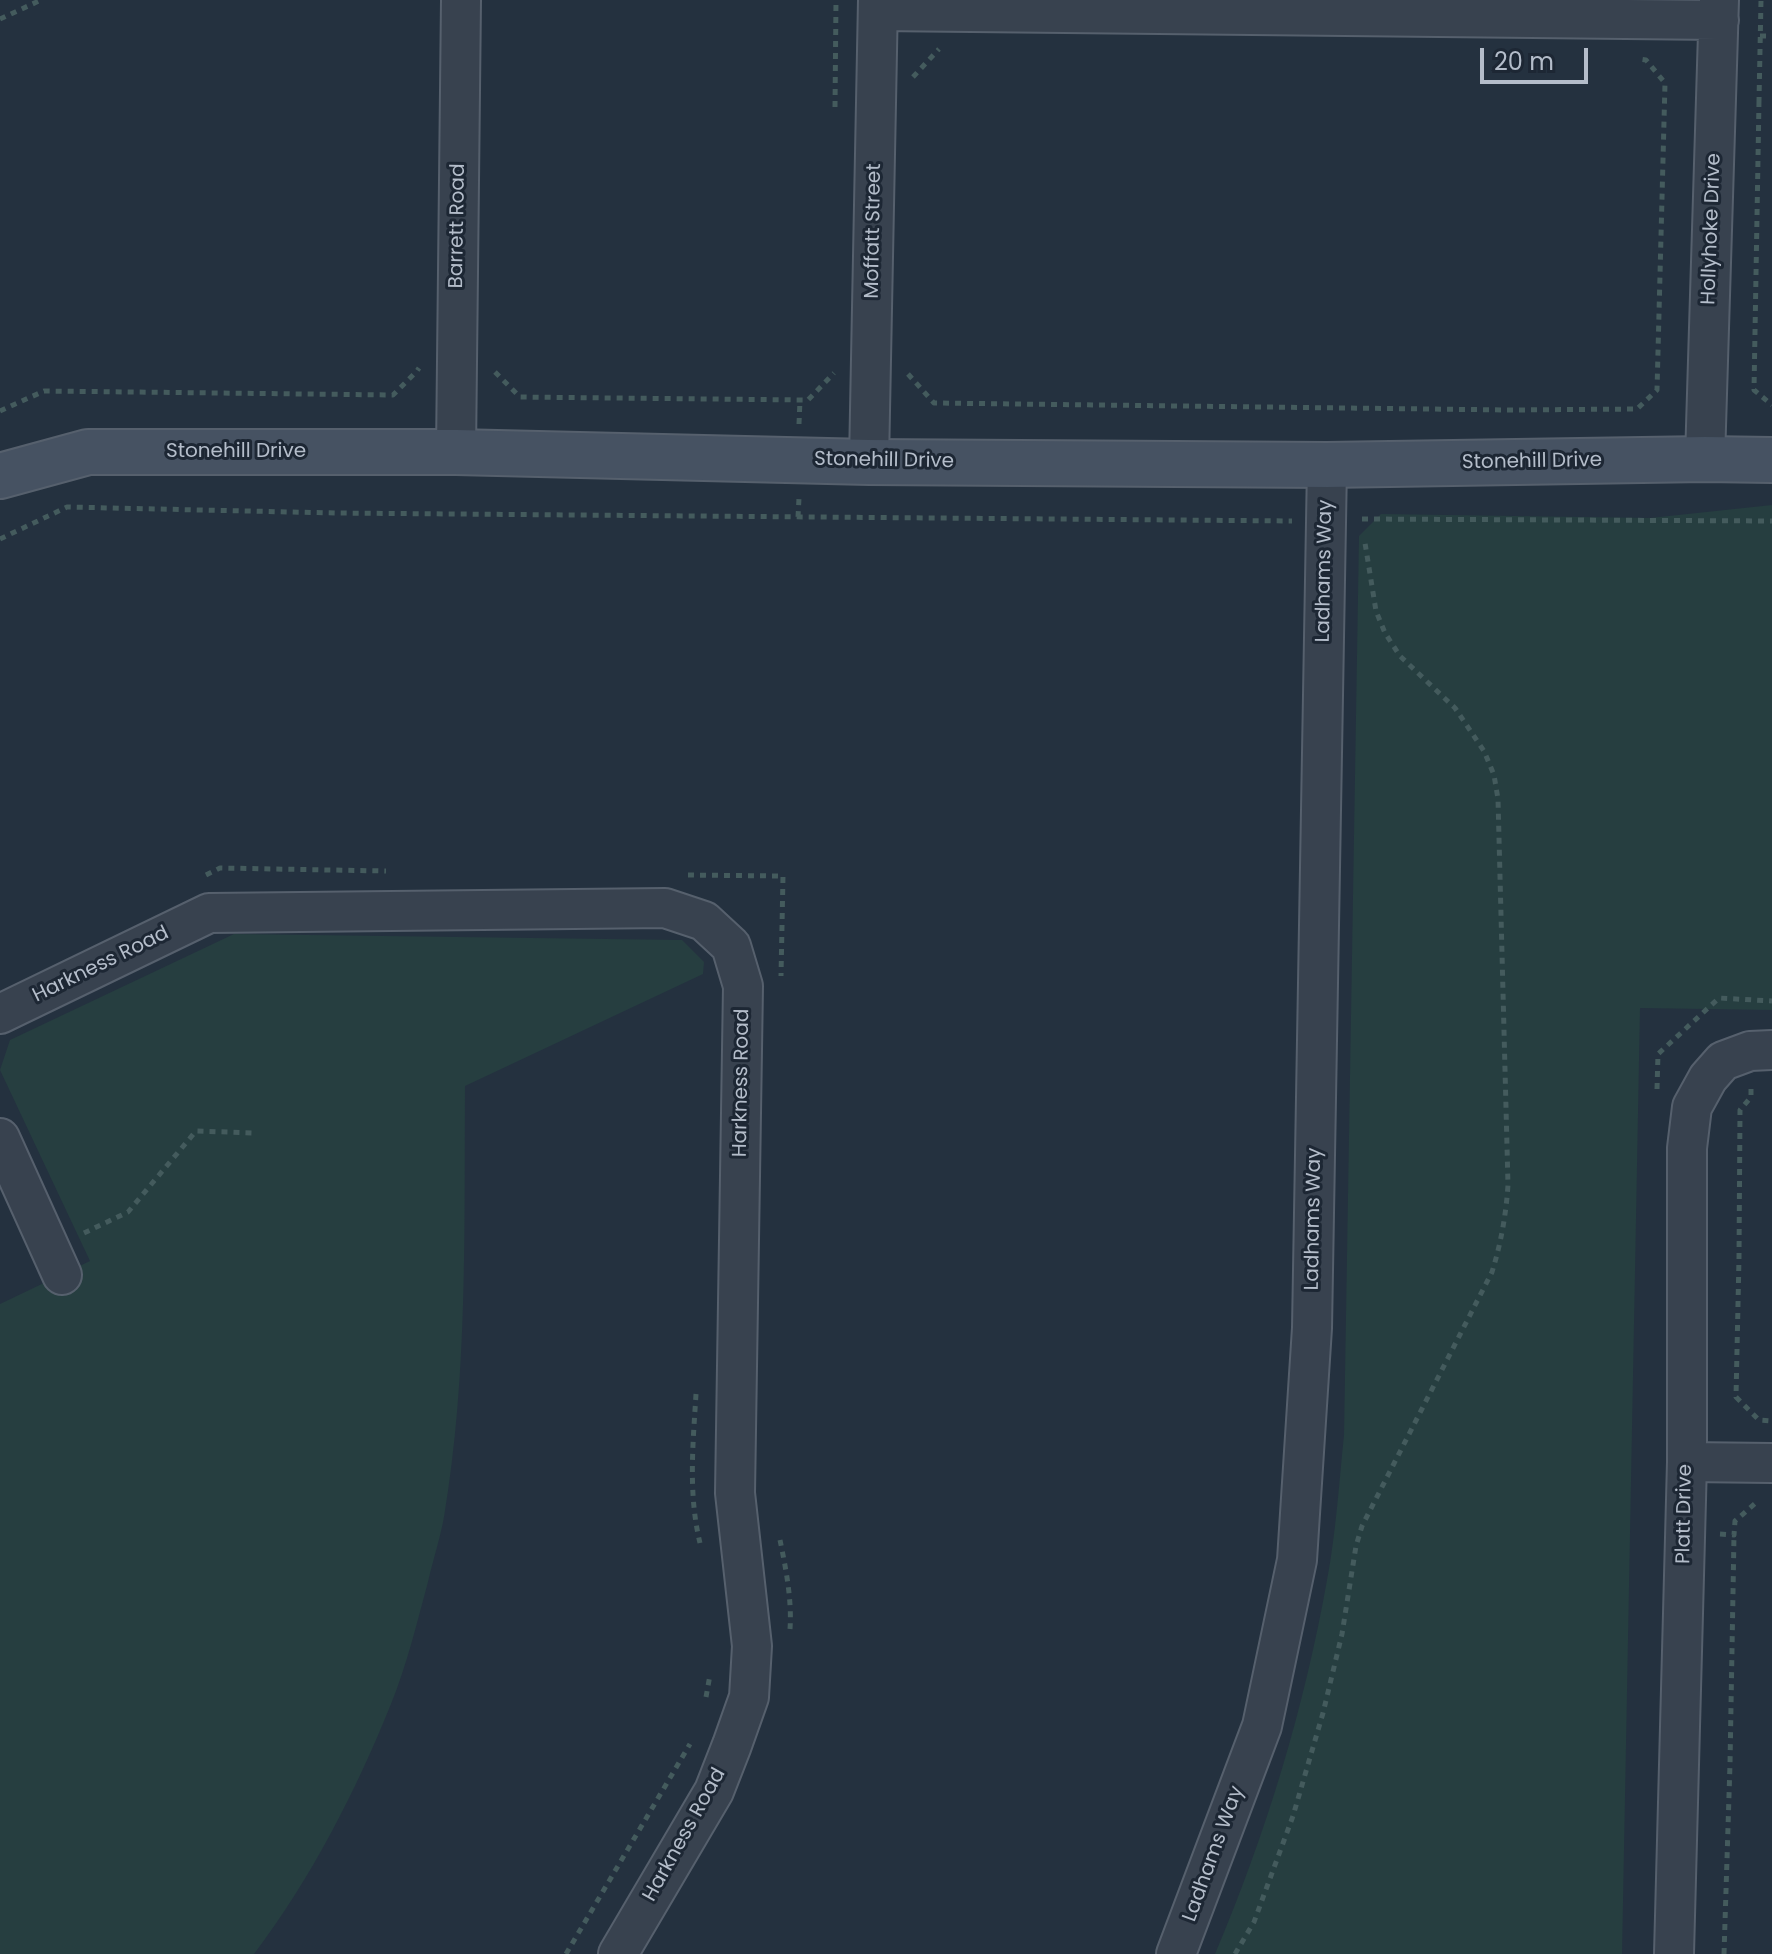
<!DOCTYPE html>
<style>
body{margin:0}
#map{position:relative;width:1772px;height:1954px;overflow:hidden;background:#24313f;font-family:Poppins,sans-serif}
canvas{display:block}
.scale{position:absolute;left:1480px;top:48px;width:108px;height:36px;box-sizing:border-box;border:4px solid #b4bdca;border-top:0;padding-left:10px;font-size:24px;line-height:28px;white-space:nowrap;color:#b4bdca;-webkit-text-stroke:6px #1d2734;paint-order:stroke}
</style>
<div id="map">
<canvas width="1772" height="1954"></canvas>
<div class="scale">20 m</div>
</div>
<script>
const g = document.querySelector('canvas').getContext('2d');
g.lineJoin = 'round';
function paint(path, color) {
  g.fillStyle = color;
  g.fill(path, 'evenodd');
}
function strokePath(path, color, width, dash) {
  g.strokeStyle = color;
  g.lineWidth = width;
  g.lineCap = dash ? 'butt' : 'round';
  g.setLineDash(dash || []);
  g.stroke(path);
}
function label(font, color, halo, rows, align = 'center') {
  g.font = font + ' Poppins,sans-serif';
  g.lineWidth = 6;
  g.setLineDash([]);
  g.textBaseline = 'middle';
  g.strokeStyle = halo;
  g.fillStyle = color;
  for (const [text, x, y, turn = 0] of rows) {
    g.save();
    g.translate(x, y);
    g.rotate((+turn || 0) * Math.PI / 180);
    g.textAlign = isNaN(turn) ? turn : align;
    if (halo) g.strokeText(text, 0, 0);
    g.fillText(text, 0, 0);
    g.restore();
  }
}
paint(new Path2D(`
 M1772,505V1010L1640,1008L1622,1954H1215C1266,1834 1304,1709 1327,1580C1336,1532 1339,1483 1344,1435L1359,536L1381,514L1650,518Z
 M234,934L682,940L704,962L703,974L465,1086C464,1230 468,1375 444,1517C440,1539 433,1560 428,1582C417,1622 407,1665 391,1704C356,1791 311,1879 254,1954H0V1304L90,1261L0,1070L10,1040Z`), '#263e40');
const street = new Path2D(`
 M878,11L1719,20
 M456,452L461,0
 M1705,459L1719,0
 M869,462L878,0
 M0,1014L209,913L665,908L704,921L731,946L743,986L735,1493L752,1646L749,1697L732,1745L714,1791L618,1954
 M0,1138L62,1275
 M1687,1462L1772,1463
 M1176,1954L1262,1726L1297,1560L1312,1328L1327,465
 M1674,1954L1687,1462V1148L1692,1107L1708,1078L1723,1061L1750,1051L1772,1050`);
const secondary = new Path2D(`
 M0,476L88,452H456L869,462L1327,465L1705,459L1772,460`);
strokePath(street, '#56606d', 42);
strokePath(secondary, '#56606d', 48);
strokePath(new Path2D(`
 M0,19L41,0
 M1760,36H1772
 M913,77L939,49
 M1757,101H1759L1761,0
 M1759,101L1754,390L1772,405
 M835,107L836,0
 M495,372L520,397L808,400L834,373
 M908,374L934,403L1510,410L1637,409L1657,390L1665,83L1646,60L1639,59
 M0,411L44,391L393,395L417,371L419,368
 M799,424L800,400
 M798,517L799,498
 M1362,519L1772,521
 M0,539L67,507L336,513L1292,521
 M206,875L220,868L386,871
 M688,875L783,876L781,976
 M1657,1089L1658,1054L1719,998L1772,1001
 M1751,1089V1097L1740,1110L1739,1258L1736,1397L1759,1420L1772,1421
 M84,1233L128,1212L196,1131L255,1133
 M696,1394C693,1444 688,1494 700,1543
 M1720,1534L1734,1535L1735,1521L1758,1501
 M780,1540C786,1569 792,1600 790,1629
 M706,1697L710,1675
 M566,1954L690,1744
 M1235,1954L1254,1922L1293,1816L1323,1713L1342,1634L1356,1546L1362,1526L1492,1272C1501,1243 1506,1215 1508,1185L1498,799L1494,775L1484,751L1455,708L1400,656L1385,633L1376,611L1365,543
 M1724,1954L1730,1764L1734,1535`), '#445b5d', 5, [6, 6]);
strokePath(street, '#38424f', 38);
strokePath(secondary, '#465262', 44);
label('20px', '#b4bdca', '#1d2734', [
 ["Barrett Road",458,226,-89],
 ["Hollyhoke Drive",1712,229,-88],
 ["Moffatt Street",874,231,-89],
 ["Stonehill Drive",236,452],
 ["Stonehill Drive",884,461,1],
 ["Stonehill Drive",1532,462,-1],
 ["Ladhams Way",1325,571,-89],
 ["Harkness Road",101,965,-26],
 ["Harkness Road",742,1083,-89],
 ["Ladhams Way",1314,1219,-89],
 ["Platt Drive",1685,1514,-89],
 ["Harkness Road",685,1835,-61],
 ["Ladhams Way",1214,1854,-70]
]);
</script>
